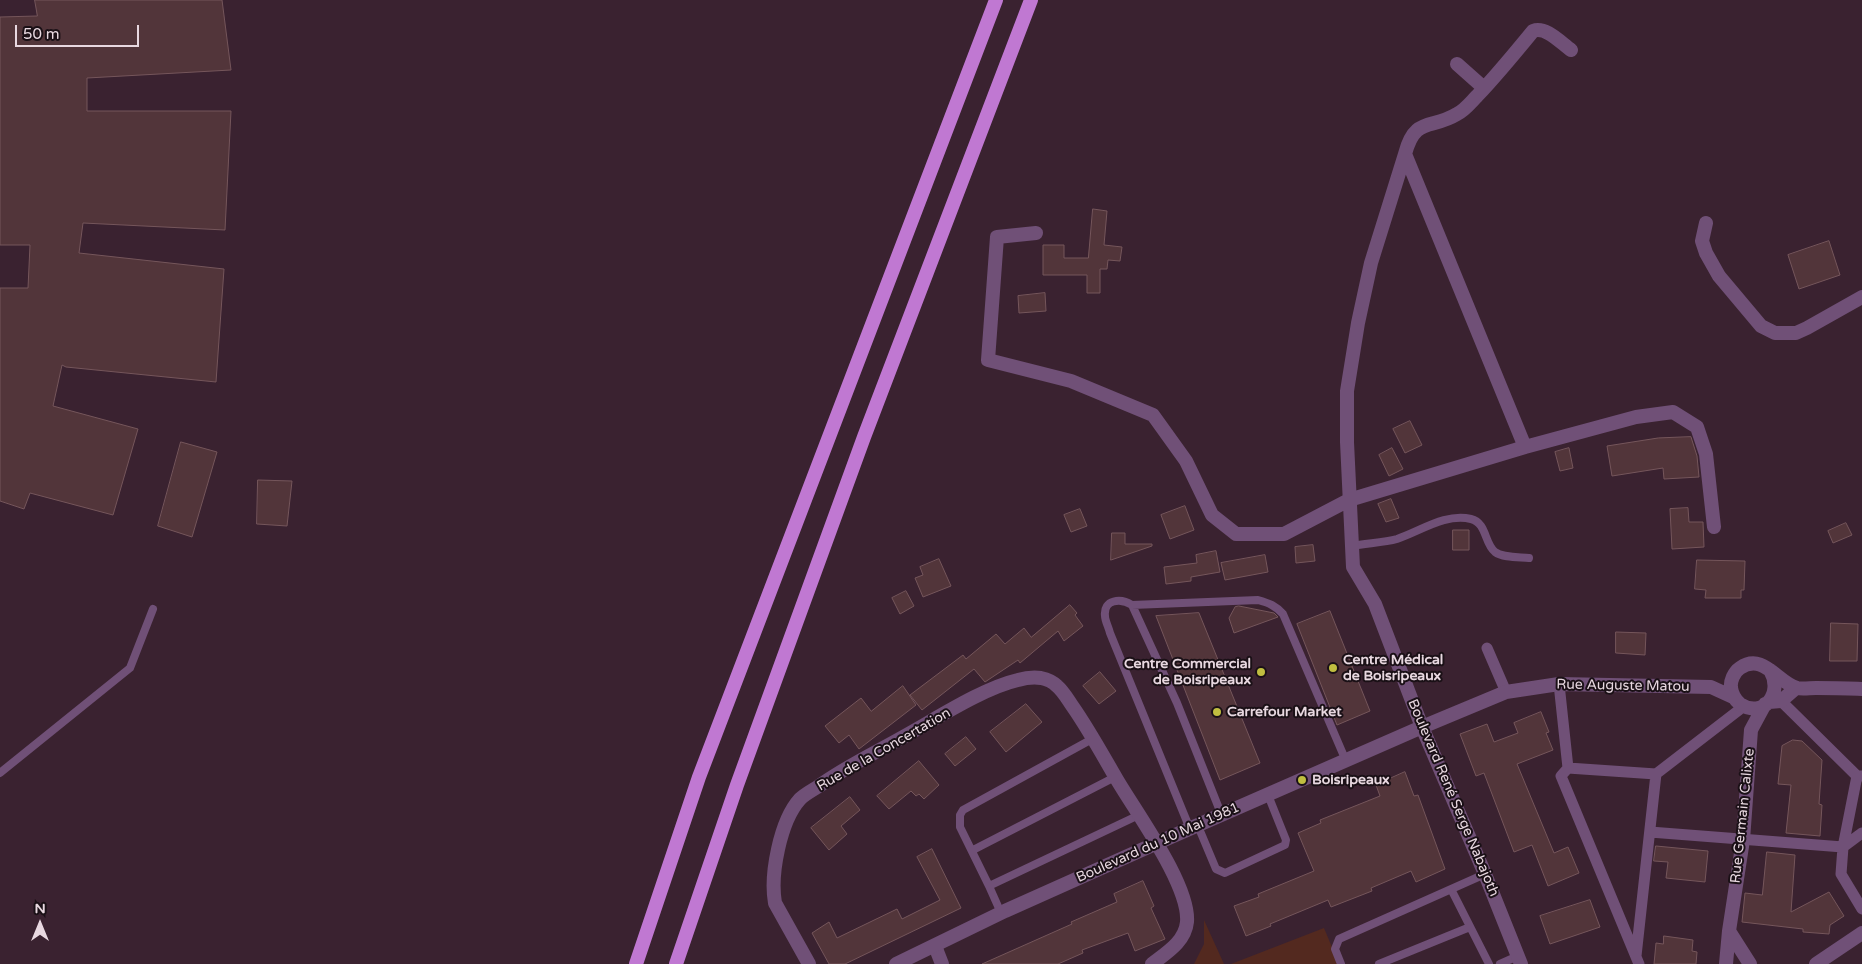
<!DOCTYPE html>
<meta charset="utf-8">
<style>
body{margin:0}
#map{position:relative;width:1862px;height:964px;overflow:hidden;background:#3a2230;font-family:"Varela Round",sans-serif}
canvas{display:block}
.north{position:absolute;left:15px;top:899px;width:50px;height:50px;-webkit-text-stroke:4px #1a1016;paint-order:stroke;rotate:0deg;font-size:14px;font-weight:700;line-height:20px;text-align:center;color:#e8d8e0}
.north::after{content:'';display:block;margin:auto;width:18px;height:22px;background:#e8d8e0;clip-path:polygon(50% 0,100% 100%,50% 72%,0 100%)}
.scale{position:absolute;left:15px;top:25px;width:124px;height:22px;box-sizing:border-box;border:2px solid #e8d8e0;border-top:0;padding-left:6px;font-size:15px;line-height:18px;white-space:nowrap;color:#e8d8e0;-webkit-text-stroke:4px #1a1016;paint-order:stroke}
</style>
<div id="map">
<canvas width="1862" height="964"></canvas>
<div class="north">N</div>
<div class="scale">50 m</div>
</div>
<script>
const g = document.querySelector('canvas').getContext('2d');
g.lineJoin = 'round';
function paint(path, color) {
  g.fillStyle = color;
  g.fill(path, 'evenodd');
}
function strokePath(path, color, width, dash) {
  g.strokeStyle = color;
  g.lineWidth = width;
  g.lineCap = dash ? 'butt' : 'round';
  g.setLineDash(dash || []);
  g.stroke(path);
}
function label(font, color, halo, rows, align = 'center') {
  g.font = font + ' "Varela Round",sans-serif';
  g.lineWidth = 4;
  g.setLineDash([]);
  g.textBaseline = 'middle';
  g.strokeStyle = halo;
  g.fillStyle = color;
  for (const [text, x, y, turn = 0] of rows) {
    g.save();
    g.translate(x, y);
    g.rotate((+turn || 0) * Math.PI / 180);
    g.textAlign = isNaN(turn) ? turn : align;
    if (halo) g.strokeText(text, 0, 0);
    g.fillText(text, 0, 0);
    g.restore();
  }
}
paint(new Path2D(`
 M1204,920L1224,964H1194L1204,944Z
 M1324,928L1339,964H1231Z`), '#53291f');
const building = new Path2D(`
 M35,0H222L231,70L87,78V111H231L225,230L83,223L79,253L224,269L216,382L66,367L62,365L53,406L138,429L113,515L30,493L24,509L0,501V288H28L30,245H0V17L37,16Z
 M1093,209L1107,211L1104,245L1122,247L1120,261L1108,260L1107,269H1100V293H1087V275H1043V245H1064V258H1088Z
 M1829,241L1840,275L1799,289L1788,255Z
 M1045,293L1046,311L1019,313L1018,296Z
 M1410,421L1422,445L1405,453L1393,429Z
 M1691,437L1697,456L1699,477L1664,479L1663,468L1612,476L1607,446L1658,438Z
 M181,442L217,452L192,537L158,526Z
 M1392,448L1403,469L1389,476L1379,455Z
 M1569,448L1573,468L1560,471L1555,452Z
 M258,480L292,481L287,526L257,524Z
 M1391,499L1399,518L1386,522L1378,504Z
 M1185,506L1194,530L1170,539L1161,515Z
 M1688,508L1689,522H1703L1704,547L1672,549L1670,509Z
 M1080,509L1087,526L1071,532L1064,515Z
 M1846,523L1852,535L1833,543L1828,531Z
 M1453,530H1469V550H1453Z
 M1112,533H1125V544H1152V546L1111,560Z
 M1313,545L1315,561L1296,563L1295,547Z
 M1216,551L1220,572L1191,577V581L1166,584L1164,567L1197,563L1196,555Z
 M1265,555L1268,572L1225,580L1221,563Z
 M939,559L951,586L923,597L915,578L923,575L920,567Z
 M1697,560L1745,561L1744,590H1741V598H1705L1706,590L1695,589Z
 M906,591L914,606L900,614L892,598Z
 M1070,605L1077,613L1075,615L1083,626L1064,641L1058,631L1020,663L1018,660L985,682L974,669L922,710L910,695L963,655L966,659L996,634L1005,644L1024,628L1031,637Z
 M1239,606L1274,613L1278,617L1234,633L1229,618L1235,607Z
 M1330,611L1370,711L1337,725L1297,624Z
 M1199,613L1260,763L1220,780L1156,616Z
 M1831,623L1858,624L1857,661H1830Z
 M1616,632L1646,633L1645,655L1616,653Z
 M1100,672L1116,691L1099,704L1083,686Z
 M903,686L916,705L859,749L849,735L839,743L825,726L861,698L871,711Z
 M1026,704L1042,722L1006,752L990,732Z
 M1541,712L1549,732L1546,733L1553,750L1517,764L1554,853L1568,847L1579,873L1548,886L1532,845L1514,852L1484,773L1476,776L1460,734L1487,724L1494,742L1518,733L1514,723Z
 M966,737L976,749L955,766L945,754Z
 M1793,740L1802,741L1822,760L1819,804L1822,805L1820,836L1786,833L1791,785L1778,784L1782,746Z
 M919,761L939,785L924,799L919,794L916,796L911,791L889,809L877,796Z
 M1405,772L1414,796L1418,795L1445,869L1416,882L1411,871L1371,888L1372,891L1331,907L1328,900L1270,924L1271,926L1246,936L1234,906L1259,897L1258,894L1314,871L1298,833L1321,823L1320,820L1380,796L1376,785Z
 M850,797L860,810L841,826L847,834L829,850L811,828Z
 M1656,846L1708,851L1705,882L1666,878L1668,862L1654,861Z
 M932,849L961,908L845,964H829L812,933L829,922L837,938L897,909L902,919L940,900L917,857Z
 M1767,852L1795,855L1791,912L1829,892L1844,916L1830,925L1829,934L1803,932V929L1742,922L1745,893L1762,895Z
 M1143,881L1154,906L1151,908L1165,939L1135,951L1128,933L1082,950L1083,953L1058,964H982L1072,924L1071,922L1117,902L1114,894Z
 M1590,900L1600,927L1550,944L1540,916Z
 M1664,936L1693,940L1692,951L1697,952L1696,964H1654L1656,943L1663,944Z`);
paint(building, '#52353a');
strokePath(building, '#75565b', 1);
strokePath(new Path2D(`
 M1352,546C1366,543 1383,543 1397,539C1421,531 1445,513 1471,519C1487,523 1484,543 1495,552C1503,558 1519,557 1529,558
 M1132,605L1258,600C1269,603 1276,606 1283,614L1346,761
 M1094,738L963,810L960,815V827L989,886L1139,815
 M0,773L130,668L153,609
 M1198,826L1216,869L1225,873L1285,845L1286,840L1268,795
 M1190,829L1110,633C1109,628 1105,621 1105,616C1103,599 1121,598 1132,605L1177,703L1222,816
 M973,850L1115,777
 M989,886L1001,913
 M1451,889L1489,964
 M1341,964L1335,949L1339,939L1485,874
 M1379,964L1470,927
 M1500,964L1518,956`), '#705077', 8);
strokePath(new Path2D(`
 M1487,648L1506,692
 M1559,684L1568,768
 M1781,701L1857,776
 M1656,774L1739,710
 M1650,832L1843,847L1841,874L1862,909
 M1843,847L1857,776H1862
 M1843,847L1862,833
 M1636,956L1656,774L1568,768L1561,776L1639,964`), '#705077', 11);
strokePath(new Path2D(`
 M1457,64L1484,88
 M1405,154L1371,263L1358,323L1347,391V442L1353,567L1375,604L1422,727L1506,692L1559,684L1711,687L1735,698
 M1706,223L1702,241L1706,253L1719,276L1761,326L1775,333H1796L1807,328L1862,297
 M1036,233L997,237L988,360L1071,381L1153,415L1186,461L1212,515L1236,534H1284L1349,500L1525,447L1636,417L1673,412L1697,427L1706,454L1714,527
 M1525,447L1405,154C1415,116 1431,130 1457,114C1465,110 1471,102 1477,96C1497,75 1515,53 1533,31C1546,26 1561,43 1571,50
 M1770,670C1784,694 1763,719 1740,704C1735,700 1732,694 1731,688C1730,681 1734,672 1740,668C1763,652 1777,682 1797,688C1802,689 1810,688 1816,688C1831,688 1847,688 1862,689
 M1769,702L1781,701L1796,688
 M1729,931L1750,964
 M935,946L942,964
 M809,964L775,903C770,875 780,821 800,799C805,794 813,790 819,786C845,767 875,753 903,737C936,719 983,688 1018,680C1025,678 1033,677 1041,678C1046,679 1053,682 1057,686C1064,692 1068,700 1073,707C1089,730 1102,754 1116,778C1135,811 1190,885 1187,922C1185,942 1166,953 1152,964
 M1726,964L1729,931L1743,840L1751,730L1765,704
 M1816,964L1862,933`), '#705077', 14);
strokePath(new Path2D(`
 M896,964L1005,911L1157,843L1422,727L1485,874L1521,964`), '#705077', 14);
strokePath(new Path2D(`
 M636,964L699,777L996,0
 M676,964L737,785L864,437L1031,0`), '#c078d2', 14);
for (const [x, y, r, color] of [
 [1333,668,5,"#c0be40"],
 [1261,672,5,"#c0be40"],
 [1217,712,5,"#c0be40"],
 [1302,780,5,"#c0be40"]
]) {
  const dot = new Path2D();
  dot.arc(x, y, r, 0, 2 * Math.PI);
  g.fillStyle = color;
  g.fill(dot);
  strokePath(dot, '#1a1016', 2);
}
label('bold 14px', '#e8d8e0', '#1a1016', [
 ["Centre Médical",1343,660],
 ["de Boisripeaux",1343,676],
 ["Centre Commercial",1251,664,"right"],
 ["de Boisripeaux",1251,680,"right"],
 ["Carrefour Market",1227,712],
 ["Boisripeaux",1312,780]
], 'left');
label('14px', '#e8d8e0', '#1a1016', [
 ["Rue Auguste Matou",1623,686,1],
 ["Rue de la Concertation",884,750,-30],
 ["Boulevard René Serge Nabajoth",1453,798,67],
 ["Rue Germain Calixte",1743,816,-84],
 ["Boulevard du 10 Mai 1981",1158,843,-24]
]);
</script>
